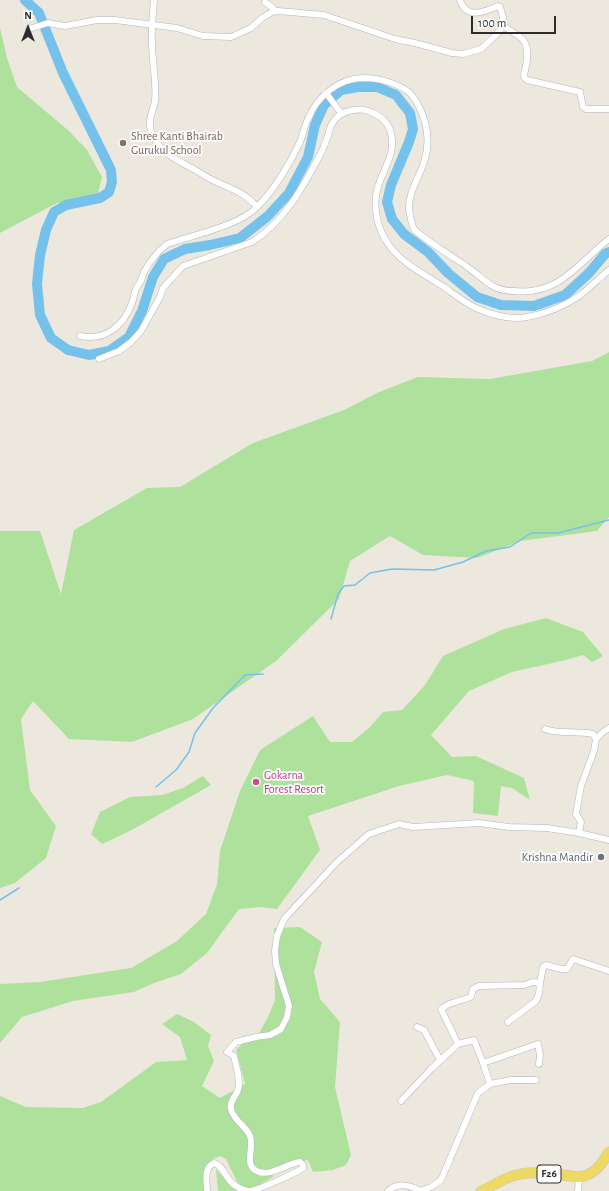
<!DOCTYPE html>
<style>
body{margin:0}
#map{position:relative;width:609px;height:1191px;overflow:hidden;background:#ede8de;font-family:"Alegreya Sans",sans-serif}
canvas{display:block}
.north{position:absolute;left:8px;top:8px;width:40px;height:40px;-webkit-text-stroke:3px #fff;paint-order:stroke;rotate:0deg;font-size:11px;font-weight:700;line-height:16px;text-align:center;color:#2c2c2c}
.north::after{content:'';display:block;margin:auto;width:14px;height:18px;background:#2c2c2c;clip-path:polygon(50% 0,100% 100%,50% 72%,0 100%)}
.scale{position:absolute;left:471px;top:16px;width:85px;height:18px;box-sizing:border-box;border:2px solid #2c2c2c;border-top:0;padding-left:5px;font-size:12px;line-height:14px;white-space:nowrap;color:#2c2c2c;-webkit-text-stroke:3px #fff;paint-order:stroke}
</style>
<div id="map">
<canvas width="609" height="1191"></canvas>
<div class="north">N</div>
<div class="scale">100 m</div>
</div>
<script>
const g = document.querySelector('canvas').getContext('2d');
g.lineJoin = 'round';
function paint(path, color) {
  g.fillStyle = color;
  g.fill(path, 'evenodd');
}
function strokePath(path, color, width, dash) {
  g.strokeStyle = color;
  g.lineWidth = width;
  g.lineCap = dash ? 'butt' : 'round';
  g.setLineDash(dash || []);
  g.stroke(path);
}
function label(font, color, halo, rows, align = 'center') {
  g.font = font + ' "Alegreya Sans",sans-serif';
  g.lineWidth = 3.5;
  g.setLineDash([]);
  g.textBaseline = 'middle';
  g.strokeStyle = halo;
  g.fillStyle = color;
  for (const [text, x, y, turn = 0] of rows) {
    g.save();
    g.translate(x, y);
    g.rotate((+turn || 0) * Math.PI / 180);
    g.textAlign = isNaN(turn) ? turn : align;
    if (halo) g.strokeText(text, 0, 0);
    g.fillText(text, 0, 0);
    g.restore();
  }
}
paint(new Path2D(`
 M0,28L7,58L17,87L69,131L87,150L102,177L97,197L57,203L0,233Z
 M609,352V517L597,531L521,541L477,558L423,555L390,536L350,561L339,599L276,661L193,719L132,742L69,739L33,701L21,719L30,790L56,826L46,858L15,883L0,888V531H40L61,594L74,530L147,488L180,487L253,443L344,410L379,392L418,377L490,379L592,361Z
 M546,618L583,632L603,656L592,662L583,655L566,660L512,672L469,691L431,735L452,757L476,756L524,778L530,800L512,788L501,786L498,816L473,813L474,781L447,775L399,786L308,816L320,850L277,909L261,907L239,909L207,953L181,974L154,983L134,992L73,1001L22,1017L0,1043V984L40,982L131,968L177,941L206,914L217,884L220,851L240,791L260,750L313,716L330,742H352L370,727L383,712L402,710L425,685L443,656L504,629Z
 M203,776L211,785L130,831L102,844L91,834L100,812L130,797L162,795L183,788Z
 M300,927L322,942L314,972L320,999L340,1022L335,1087L351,1155L346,1165L333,1170L313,1172L308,1160L274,1167L273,1177L248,1191H218L216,1169L232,1187L238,1184L226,1159L220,1156L213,1159L206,1165L207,1191H0V1096L26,1107L83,1108L101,1102L156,1062L187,1060L180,1037L162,1024L177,1014L194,1022L211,1035L208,1046L214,1061L202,1086L220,1098L245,1084L236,1050L245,1041L259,1033L268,1017L275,1000L274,928Z`), '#aee29c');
strokePath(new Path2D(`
 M331,619L338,594L344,586L355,585L370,573L392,569L434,570L463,562L486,551L510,547L531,533H558L609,520
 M156,787L176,770L189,752L195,733L213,708L245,675L263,674
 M0,900L19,888`), '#74c2ec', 1.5);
strokePath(new Path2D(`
 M25,0L39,13L63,73L111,170L112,182L109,192L100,198L66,205L54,212L46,230L40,255L37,284L40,315L51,338L68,350L89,355L109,351L129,337L142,311L153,277L164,259L185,249L210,245L240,238L268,216L289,193L308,157L315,125L324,105L341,90L358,87H377L396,95L410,113L413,129L409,142L391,185L387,202L392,219L404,234L428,252L448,273L477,297L501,305L534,306L565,295L589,273L605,254L609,252`), '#74c2ec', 10);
const street = new Path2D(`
 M154,0C153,14 151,29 152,43C152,60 157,85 155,101C154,109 149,116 150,125C150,131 154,139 158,144C170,160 189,165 205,176C223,187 244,190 257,207
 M460,0C466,20 484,12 498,6L500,7L503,17L502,25C516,36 529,36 527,58C527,65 524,71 524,77L527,80L580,92L583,107L586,109H609
 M265,2L273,8L274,11
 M29,29L48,23L65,26L97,20H115L177,28L203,36L231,37L251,28L262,18L272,12L278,11L324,15L395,39L415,43L452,53L463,54L481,49L500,31L502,25
 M326,93L341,113
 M80,336C105,341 123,327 132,303C134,299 134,293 136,289C137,286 139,284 141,281C142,278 143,275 144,272C150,261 157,252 167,244C193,235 239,226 257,207C274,190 290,164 300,142C303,135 304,127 308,119C317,97 338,78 364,78C378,78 398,83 410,93C412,95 414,99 416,101C427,120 431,141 424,162C419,179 405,197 410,215C411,219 412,226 414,229C421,237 444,251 454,258C461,262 468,267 474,272C480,276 485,282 491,285C497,289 507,291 514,291C559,296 577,264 609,239
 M99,359L119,351L131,342L141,331L160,297L163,288L183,266L252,242C284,222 303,187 320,155C323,150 325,144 327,138C329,134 329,128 332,124C337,115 345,111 354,110C367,107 386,117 390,130C400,160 371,178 376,211C377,222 381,233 387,242C400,263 424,274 444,287C454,294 465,303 476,308C491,315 511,320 527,317C545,314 564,306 579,296C590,288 599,278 609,270
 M545,729C560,735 577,730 593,734L596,739L594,751L581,786L576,814L581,822L579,833
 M596,739L603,732L609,728
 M508,1022L536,1001L539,994L540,983
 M417,1027L424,1030L440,1060
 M483,1063L490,1084L511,1080H536
 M539,1064L540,1055L538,1044L483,1063L474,1040L458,1044L441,1009L449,1004L471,997L473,989L479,986L524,985L533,982L540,983L543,967L546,965L561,969H567L573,959L609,971
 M401,1101L431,1069L458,1044
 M207,1191C207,1182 203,1168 214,1163C222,1165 225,1175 230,1181C233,1185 243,1191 249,1191C256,1191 296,1173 303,1168V1165L300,1162C287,1163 273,1176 259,1172C242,1166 255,1148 250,1136C246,1126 233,1120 231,1109C229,1102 236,1096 238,1090C241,1080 236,1066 234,1056L227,1052L236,1042L256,1037L270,1035L281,1029L287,1017L289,1006L276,964L275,951L277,936L284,919L337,862L369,834L399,824L413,827L479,823L509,827L547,828L579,833L609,840
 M388,1191C397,1182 410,1185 420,1191L431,1187L441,1180L478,1093L490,1084
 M578,1191L579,1177`);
const primary = new Path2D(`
 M481,1191C493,1186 504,1178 516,1175C537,1170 558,1175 579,1177C595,1175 601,1165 609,1152`);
strokePath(street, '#b2b3bf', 7);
strokePath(primary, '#c8c8c8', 11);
strokePath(street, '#fff', 6);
strokePath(primary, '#edd963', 10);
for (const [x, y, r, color] of [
 [123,143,4,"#8d6e63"],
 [256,782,4,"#d1479c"],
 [601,857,4,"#6b7280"]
]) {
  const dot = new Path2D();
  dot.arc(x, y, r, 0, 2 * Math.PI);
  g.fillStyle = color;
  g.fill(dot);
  strokePath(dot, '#fff', 1.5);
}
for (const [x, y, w] of [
 [549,1174,24]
]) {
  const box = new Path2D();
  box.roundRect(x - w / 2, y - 9, w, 18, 3);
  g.fillStyle = '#fff';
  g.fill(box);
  strokePath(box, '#2c2c2c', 1);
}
label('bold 11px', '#2c2c2c', null, [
 ["F26",549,1174]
]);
label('12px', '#785e54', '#fff', [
 ["Shree Kanti Bhairab",131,136],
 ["Gurukul School",131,150]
], 'left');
label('12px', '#b23c85', '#fff', [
 ["Gokarna",264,775],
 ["Forest Resort",264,789]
], 'left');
label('12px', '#5b616d', '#fff', [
 ["Krishna Mandir",593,857]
], 'right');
</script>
